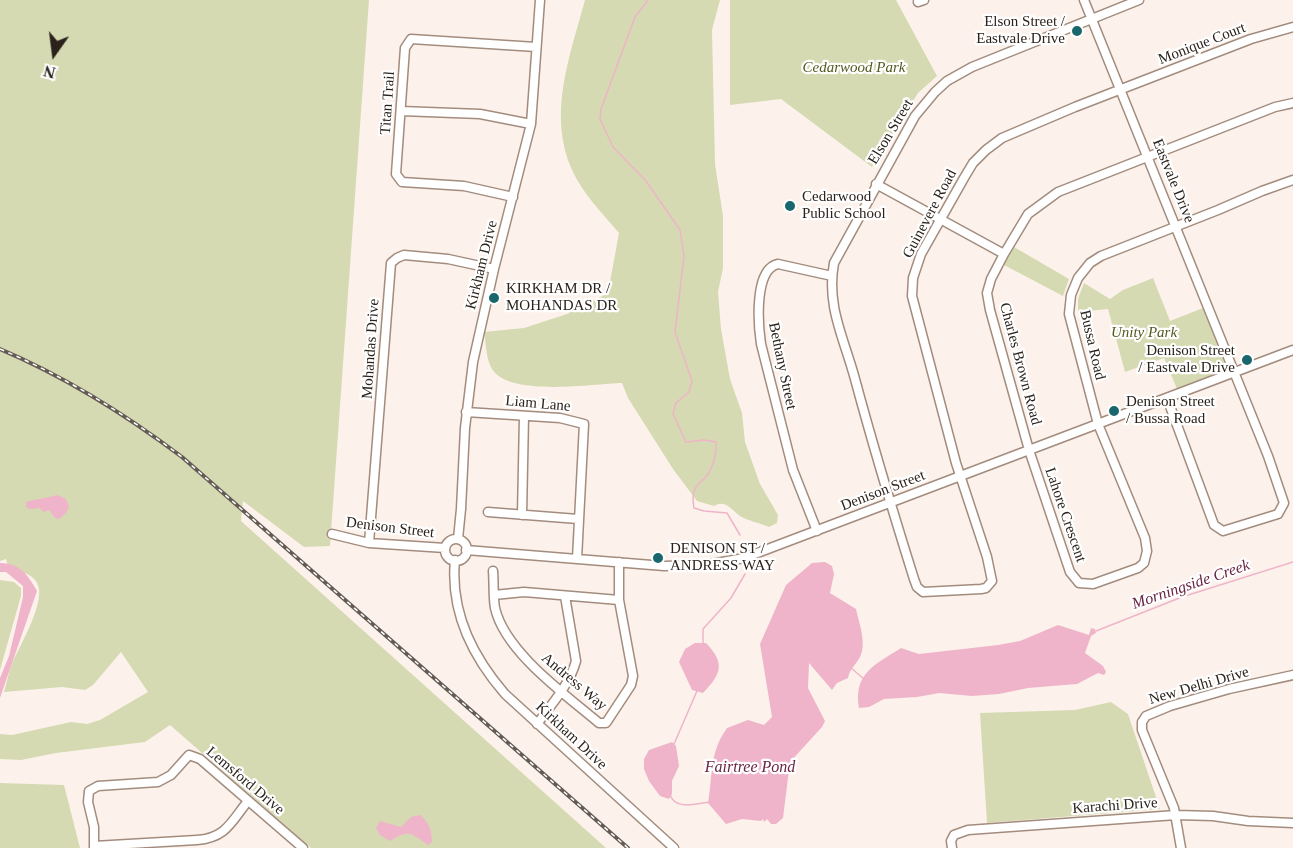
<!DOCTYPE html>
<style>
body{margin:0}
#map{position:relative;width:1293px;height:848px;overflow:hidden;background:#fcf2eb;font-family:Georgia,serif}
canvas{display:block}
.north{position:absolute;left:24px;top:24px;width:60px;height:60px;-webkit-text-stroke:4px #fff;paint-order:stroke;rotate:194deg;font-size:16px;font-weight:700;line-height:24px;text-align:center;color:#2b221c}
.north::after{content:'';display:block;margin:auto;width:21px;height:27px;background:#2b221c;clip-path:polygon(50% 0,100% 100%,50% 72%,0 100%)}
</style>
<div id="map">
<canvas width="1293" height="848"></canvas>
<div class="north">N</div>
</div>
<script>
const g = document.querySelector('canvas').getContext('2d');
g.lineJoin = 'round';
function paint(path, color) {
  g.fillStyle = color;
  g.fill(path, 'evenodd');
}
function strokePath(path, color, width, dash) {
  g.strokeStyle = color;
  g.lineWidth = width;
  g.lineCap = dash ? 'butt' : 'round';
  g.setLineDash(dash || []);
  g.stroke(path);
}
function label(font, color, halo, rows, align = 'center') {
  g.font = font + ' Georgia,serif';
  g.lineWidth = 4.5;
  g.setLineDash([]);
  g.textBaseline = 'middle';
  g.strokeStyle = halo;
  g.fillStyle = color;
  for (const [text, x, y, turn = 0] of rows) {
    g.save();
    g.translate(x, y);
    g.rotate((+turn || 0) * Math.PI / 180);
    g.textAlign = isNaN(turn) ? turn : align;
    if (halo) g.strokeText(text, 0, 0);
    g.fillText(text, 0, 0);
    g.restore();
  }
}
paint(new Path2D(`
 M0,0H369L330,546L304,547L243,501L241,521L606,848H311L170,725L145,742L56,753L21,760L0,759V734L12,735L71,722L87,724L100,720L148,692L121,652L93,685L85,690L62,687L4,692C7,682 9,670 13,661C21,644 47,599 37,583C31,572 19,572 9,569L6,559L0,561Z
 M585,0H720L712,30L715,164L723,216V268L718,292L721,329L730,379L742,413L745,442L760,484L778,515L777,523L769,527C760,523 748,521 740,516C732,510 725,499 714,506L697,501L673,469L628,398L622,383C592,384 509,397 492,369C486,360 486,343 484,332L524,328L567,314L608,293L619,233C602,213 583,194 572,170C547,114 570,56 585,0Z
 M730,0H896L937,76L918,93L872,167L781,99L730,105Z
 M1014,247L1069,279L1063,296L1004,265Z
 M1153,278L1170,321L1203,308L1226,367L1223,373L1177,389L1164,358L1125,372L1108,309L1078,312V299L1084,283L1110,299L1123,290Z
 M0,580L14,582L21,588V596L0,670Z
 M1111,702L1128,714L1160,809L987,823L980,713L1075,710Z
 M0,783L64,785L80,848H0Z`), '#d5dab2');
paint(new Path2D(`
 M57,495L66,499L69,507L66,513L59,519L55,518L49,510L43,512L40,508L30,509L26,507V502C37,499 47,498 57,495Z
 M825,562L832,566L834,574L830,593L856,609C859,623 867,643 860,657C856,665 850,668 848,678L837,683L832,690L809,663L808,688L825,721L822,727L790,762L783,818L776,824H771L767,819L764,822L763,819L761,821L742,819L726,824L708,803C713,775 709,753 727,728L748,720L764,725L772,717L760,644L786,585L812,563Z
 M0,563C20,563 28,575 37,591L0,698V678L9,656L23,597V586L6,572H0Z
 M1058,625L1089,635L1091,628L1095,629L1096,633L1091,636L1085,653L1103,666L1106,672L1104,675L1098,673L1077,684L1028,688L999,694L972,696L939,693L917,697L884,699L869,707L859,708C853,673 876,664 901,648L919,654L998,645L1020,641Z
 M695,643H706C726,664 721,674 703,693L692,690L679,662L685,649Z
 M672,742L676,746L679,766L672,781V794L669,799L660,796L649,781L644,769V759L649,750Z
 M420,815C429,822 432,831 432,842L428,845C411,833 409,829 390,841L380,835L376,828L380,821L401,827L411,817Z`), '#efb4c9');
strokePath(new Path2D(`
 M648,0L635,17L601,109L600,119L613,147L646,181L680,230L684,256L675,332L692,381L689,392L676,403L673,414L686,442L704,440L716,442C717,454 713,468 705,478C701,482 697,484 695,489C692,495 693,501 694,508L704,511L727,513L740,535
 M1096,631L1182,597L1293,562
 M703,645V629L731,598L745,574
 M850,667L865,680
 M674,744L697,691
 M670,795C676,811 697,803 711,802`), '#efb4c9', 1.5);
const minor = new Path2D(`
 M1084,0L1268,456L1284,503L1278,514L1223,531L1214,525L1167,398
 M1139,0L972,67L947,81L935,92L915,116L834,263C826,306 844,338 855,379C873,446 893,512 914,579L917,587L923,592L981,589L986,588L992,581L987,557L956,463L912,296L913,278L921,254L964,178L973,163L986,150L1002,138L1075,107L1251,39L1293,27
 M918,2L924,0
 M1293,103L1275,107L1058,192L1028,214L1004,254L991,279L987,293L990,310L1029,450L1070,572L1079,583L1093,584L1138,568L1144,563L1147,551L1145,538L1098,424L1069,314L1071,295L1078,278L1090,263L1101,256L1218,210L1262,191L1293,180
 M401,111L480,114L531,124
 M876,184L1004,254
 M513,197L464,186L402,182L396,174L405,48L411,39L536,47
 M466,412L560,418L584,424L577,559
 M488,512L578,519
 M522,515L524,416
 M817,531L793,470L761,344C758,324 754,269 778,264L832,276
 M332,534L369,543L445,548
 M458,539L461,509L465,428L473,362L494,269L531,124L540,0
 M445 550a11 11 0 1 1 22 0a11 11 0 1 1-22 0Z
 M369,543L391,263L397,258L404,255L448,259L494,269
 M466,550L664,566L706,565L744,558L1293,350
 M455,560C450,611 472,656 505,694L674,848
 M493,571C494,583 493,597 495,608C505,652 566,695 599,723H606L631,685L633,676L619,600V562
 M494,595L524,592L619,600
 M537,724C551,705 570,684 576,661L565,596
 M94,846L197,840C226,838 231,822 248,801
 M94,848V827L88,802L89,791L98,786L158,782L171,775L189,755L200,759L303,848
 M952,848L951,841L954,835L968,830L1176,815L1213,816L1248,821L1293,823
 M1181,848L1174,808L1142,730V722L1146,716L1170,706L1229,689L1293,675`);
strokePath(minor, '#a38c7e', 11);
strokePath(minor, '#fff', 8);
const rail = new Path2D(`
 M0,349C66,377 125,414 182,457L628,848`);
strokePath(rail, '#645b55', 4);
strokePath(rail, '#fff', 1.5, [4.5]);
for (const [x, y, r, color] of [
 [1077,31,6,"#19676c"],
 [790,206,6,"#19676c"],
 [494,298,6,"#19676c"],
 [1247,360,6,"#19676c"],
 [1114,411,6,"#19676c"],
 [658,558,6,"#19676c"]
]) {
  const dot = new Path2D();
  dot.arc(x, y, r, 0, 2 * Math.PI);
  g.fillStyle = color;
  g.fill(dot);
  strokePath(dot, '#fff', 2);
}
label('15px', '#2b221c', '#fff', [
 ["Elson Street /",1065,22,"right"],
 ["Eastvale Drive",1065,39,"right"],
 ["Cedarwood",802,197],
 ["Public School",802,214],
 ["KIRKHAM DR /",506,289],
 ["MOHANDAS DR",506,306],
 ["Denison Street",1235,351,"right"],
 ["/ Eastvale Drive",1235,368,"right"],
 ["Denison Street",1126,402],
 ["/ Bussa Road",1126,419],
 ["DENISON ST /",670,549],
 ["ANDRESS WAY",670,566]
], 'left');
label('15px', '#2b221c', '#fff', [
 ["Monique Court",1202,44,-21],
 ["Titan Trail",388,103,-86],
 ["Elson Street",891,132,-59],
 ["Eastvale Drive",1173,181,68],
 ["Guinevere Road",930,214,-62],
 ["Kirkham Drive",482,265,-76],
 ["Bussa Road",1092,345,77],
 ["Mohandas Drive",371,349,-86],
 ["Charles Brown Road",1020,364,75],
 ["Bethany Street",782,366,78],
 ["Liam Lane",538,404,5],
 ["Denison Street",883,491,-21],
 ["Lahore Crescent",1065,515,71],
 ["Denison Street",390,528,7],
 ["Andress Way",574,682,40],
 ["New Delhi Drive",1199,686,-16],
 ["Kirkham Drive",571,736,43],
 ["Lemsford Drive",245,781,40],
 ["Karachi Drive",1115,806,-4]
]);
label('italic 15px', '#54581c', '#fff', [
 ["Cedarwood Park",854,68],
 ["Unity Park",1144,333]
]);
label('italic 16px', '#682442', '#fff', [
 ["Morningside Creek",1191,585,-19],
 ["Fairtree Pond",750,768]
]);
</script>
